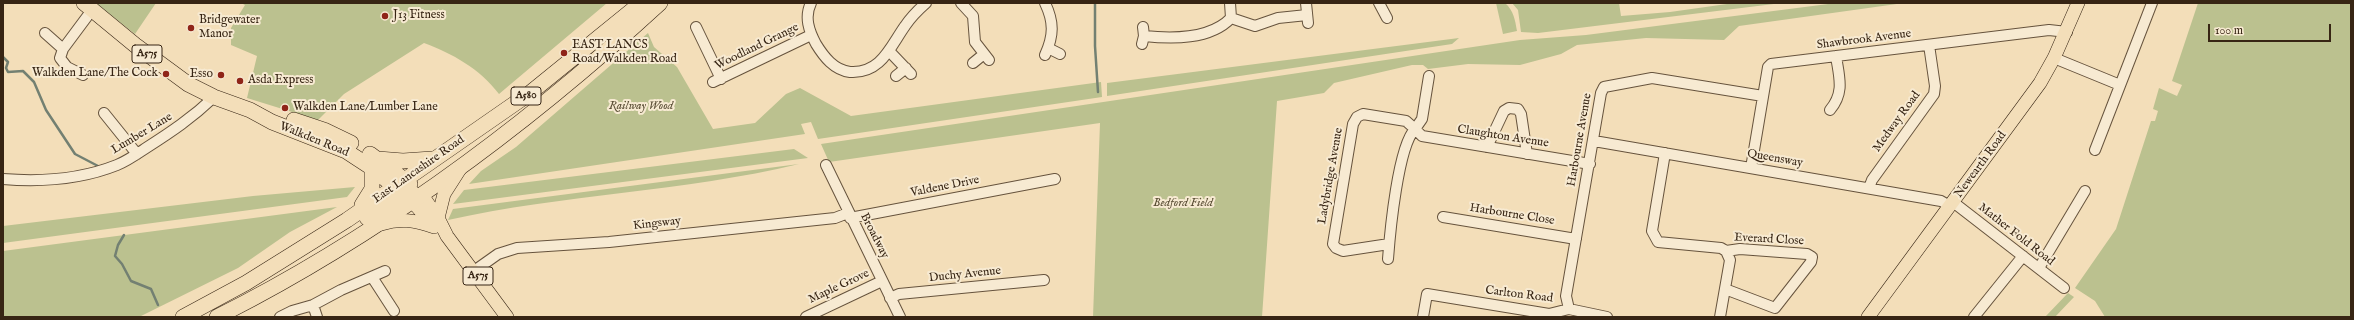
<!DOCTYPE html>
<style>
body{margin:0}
#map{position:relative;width:2354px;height:320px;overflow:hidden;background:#f3deb9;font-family:"IM FELL English",serif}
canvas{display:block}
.frame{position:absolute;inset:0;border:4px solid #372514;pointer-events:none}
.scale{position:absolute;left:2208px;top:24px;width:123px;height:18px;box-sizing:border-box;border:2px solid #372514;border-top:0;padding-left:5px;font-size:12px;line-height:14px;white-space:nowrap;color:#372514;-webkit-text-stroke:3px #f7ead2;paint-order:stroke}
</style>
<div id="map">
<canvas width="2354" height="320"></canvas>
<div class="frame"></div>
<div class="scale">100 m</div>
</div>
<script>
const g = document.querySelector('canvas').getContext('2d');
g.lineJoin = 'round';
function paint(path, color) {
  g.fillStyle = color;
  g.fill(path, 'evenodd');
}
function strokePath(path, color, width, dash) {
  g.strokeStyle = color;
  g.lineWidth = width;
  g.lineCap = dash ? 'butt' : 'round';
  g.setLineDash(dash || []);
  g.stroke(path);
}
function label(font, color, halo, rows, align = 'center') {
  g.font = font + ' "IM FELL English",serif';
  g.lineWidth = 4;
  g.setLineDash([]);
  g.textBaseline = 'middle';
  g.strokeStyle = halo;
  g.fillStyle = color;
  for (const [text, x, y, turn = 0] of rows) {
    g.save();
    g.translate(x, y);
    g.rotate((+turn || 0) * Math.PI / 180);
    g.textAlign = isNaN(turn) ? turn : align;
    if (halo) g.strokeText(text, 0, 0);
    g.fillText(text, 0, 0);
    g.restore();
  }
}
paint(new Path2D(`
 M95,3H156L135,34Z
 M241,3H607L499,94C479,68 453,54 424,43L344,94L318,120L247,98L257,56L231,45V28L245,5Z
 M1496,3H1505C1514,11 1515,20 1517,31L1503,34Z
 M1512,3H1619L1621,16L1670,12L1734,3H1782L1538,33L1521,32L1518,10Z
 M1836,3H1904L1739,26L1724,40L1646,38L1577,45L1561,54L1520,65L1468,64L1428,69L1423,65H1412L1334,83L1324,93L1277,101L1262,317H1093L1100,123L829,162L821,144L1520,40L1586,35Z
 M2198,3H2351V317H2105L2095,301L2075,288L2116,229L2151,121H2155L2158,111L2153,109L2159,88L2177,96L2182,85L2172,81Z
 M648,33L654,47L677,67L713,129L755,123L786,94L800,88L851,116L1101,82L1102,97L818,139L811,122L801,124L805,134L469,184L481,171L516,147Z
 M1459,38L1452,44L1107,96V83Z
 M794,149L808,158L453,204L464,190Z
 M799,164C683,192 564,194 448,220L453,209Z
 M355,187L347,197L3,243V226L253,196Z
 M337,207L290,232L238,268L139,317H3V251Z
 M2068,293L2074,297L2055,317H2045Z`), '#bbc18f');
strokePath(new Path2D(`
 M1095,3V46L1098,92
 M3,57L8,62L6,68L8,72L23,71L34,82L46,110L75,154L98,166
 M124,235L118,245L115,256L122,264L131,281L151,289L158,305`), '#738072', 2.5);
const minor = new Path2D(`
 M811,3C804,17 809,31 816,44C824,57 834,70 850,72C881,74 890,47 905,26C911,17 918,10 926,3
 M961,3L973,16L975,42L989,60
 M1306,3L1308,23
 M1379,3L1387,18
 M1231,18L1255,26L1278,18L1307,15
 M696,27L721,79
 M45,33L63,49
 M1144,36C1172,39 1210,40 1231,18L1230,3
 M1142,44L1144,36L1143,27
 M1048,48L1060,54
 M890,52L911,74
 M1045,55C1054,35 1054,22 1045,3
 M2054,58L2120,85
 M973,63L984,54
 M83,75L67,67L60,58L63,49L92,10
 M896,76L906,68
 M1429,76L1422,119L1415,129L1422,136L1590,164
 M713,82L811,35
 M1830,110C1845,92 1839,77 1836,56
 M104,113L137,154
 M1594,141L1941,201L1950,206
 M1487,147L1504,111L1509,108L1518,109L1521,114L1527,154
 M2095,150L2152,3
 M1665,153L1652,231L1658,242L1721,248L1726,251L1740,249L1807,254L1812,257L1811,262L1775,308L1725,289
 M826,165L900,317
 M1751,168L1768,67L1771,64L2049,30L2067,32
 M3,179C40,182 82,179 117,165C127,161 137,154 146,148C171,132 192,118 214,97
 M1869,188L1872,180L1934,94L1935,86L1929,45
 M1953,202L2064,288
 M1443,217L1576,239
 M850,218L1055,179
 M1388,259C1390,232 1398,146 1415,129L1406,121L1363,114L1357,117L1353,124L1333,244L1336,248L1343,251L1389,244
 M2039,268L2085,191
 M474,271L498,254L517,248L609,242L835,218L848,213
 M372,277L394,311
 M890,298L899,294L1044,280
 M313,305L317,317
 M1569,309L1566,296L1601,93L1604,87L1652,78L1763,96
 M280,317L292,311L313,305L341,290L385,271
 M806,317L882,281
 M1423,317L1427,294L1549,314L1569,309L1607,317
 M1720,317L1730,260L1726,251
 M1974,317L2023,256`);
const major = new Path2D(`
 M422,195L438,218L447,236L507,317
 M413,202L434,227
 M438,218L444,194L460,169
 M381,224C400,218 415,220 434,227
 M1868,317L2040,83L2054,58L2078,3`);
const highway = new Path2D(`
 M84,3L135,45L188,84L214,97L250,110L272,122L346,151L372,168L413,202
 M294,120L324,130L351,143
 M370,154L410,184
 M378,159L403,161L432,159
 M362,205L372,189V168
 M367,218L404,194H414
 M183,317L246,283L347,220L530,93L641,3
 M217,317C380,235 526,126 660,3`);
strokePath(minor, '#66533d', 12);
strokePath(major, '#372514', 14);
strokePath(highway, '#372514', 16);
strokePath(minor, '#f7ead2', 10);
strokePath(major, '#f3deb9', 13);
strokePath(highway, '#f3deb9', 15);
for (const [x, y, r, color] of [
 [385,16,4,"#8f2418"],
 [191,28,4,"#8f2418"],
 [564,53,4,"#8f2418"],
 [166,74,4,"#8f2418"],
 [221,75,4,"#8f2418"],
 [240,81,4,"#8f2418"],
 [285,108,4,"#8f2418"]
]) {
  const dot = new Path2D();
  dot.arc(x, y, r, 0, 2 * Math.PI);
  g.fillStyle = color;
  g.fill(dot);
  strokePath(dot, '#f7ead2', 1.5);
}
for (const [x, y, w] of [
 [147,54,30],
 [526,96,30],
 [478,276,30]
]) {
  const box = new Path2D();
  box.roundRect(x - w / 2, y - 9, w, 18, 3);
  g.fillStyle = '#f7ead2';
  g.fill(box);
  strokePath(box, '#372514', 1);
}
label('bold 11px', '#372514', null, [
 ["A575",147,54],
 ["A580",526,96],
 ["A575",478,276]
]);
label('12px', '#372514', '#f7ead2', [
 ["J13 Fitness",393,16],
 ["Bridgewater",199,21],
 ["Manor",199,35],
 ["EAST LANCS",572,46],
 ["Road/Walkden Road",572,60],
 ["Walkden Lane/The Cock",158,74,"right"],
 ["Esso",213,75,"right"],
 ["Asda Express",248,81],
 ["Walkden Lane/Lumber Lane",293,108]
], 'left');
label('12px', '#372514', '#f7ead2', [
 ["Shawbrook Avenue",1864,40,-7],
 ["Woodland Grange",757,47,-26],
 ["Medway Road",1897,122,-54],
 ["Lumber Lane",142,134,-31],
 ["Claughton Avenue",1503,137,9],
 ["Walkden Road",314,140,22],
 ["Harbourne Avenue",1580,140,-80],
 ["Queensway",1775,159,10],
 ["Newearth Road",1981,165,-54],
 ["East Lancashire Road",419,170,-35],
 ["Ladybridge Avenue",1331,176,-80],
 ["Valdene Drive",945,187,-11],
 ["Harbourne Close",1512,215,9],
 ["Kingsway",657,224,-6],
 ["Mather Fold Road",2016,235,38],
 ["Broadway",874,236,63],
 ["Everard Close",1769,240,3],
 ["Duchy Avenue",965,275,-6],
 ["Maple Grove",839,287,-25],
 ["Carlton Road",1519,295,7]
]);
label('italic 12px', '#584c33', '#f7ead2', [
 ["Railway Wood",641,107],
 ["Bedford Field",1183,204]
]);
</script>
